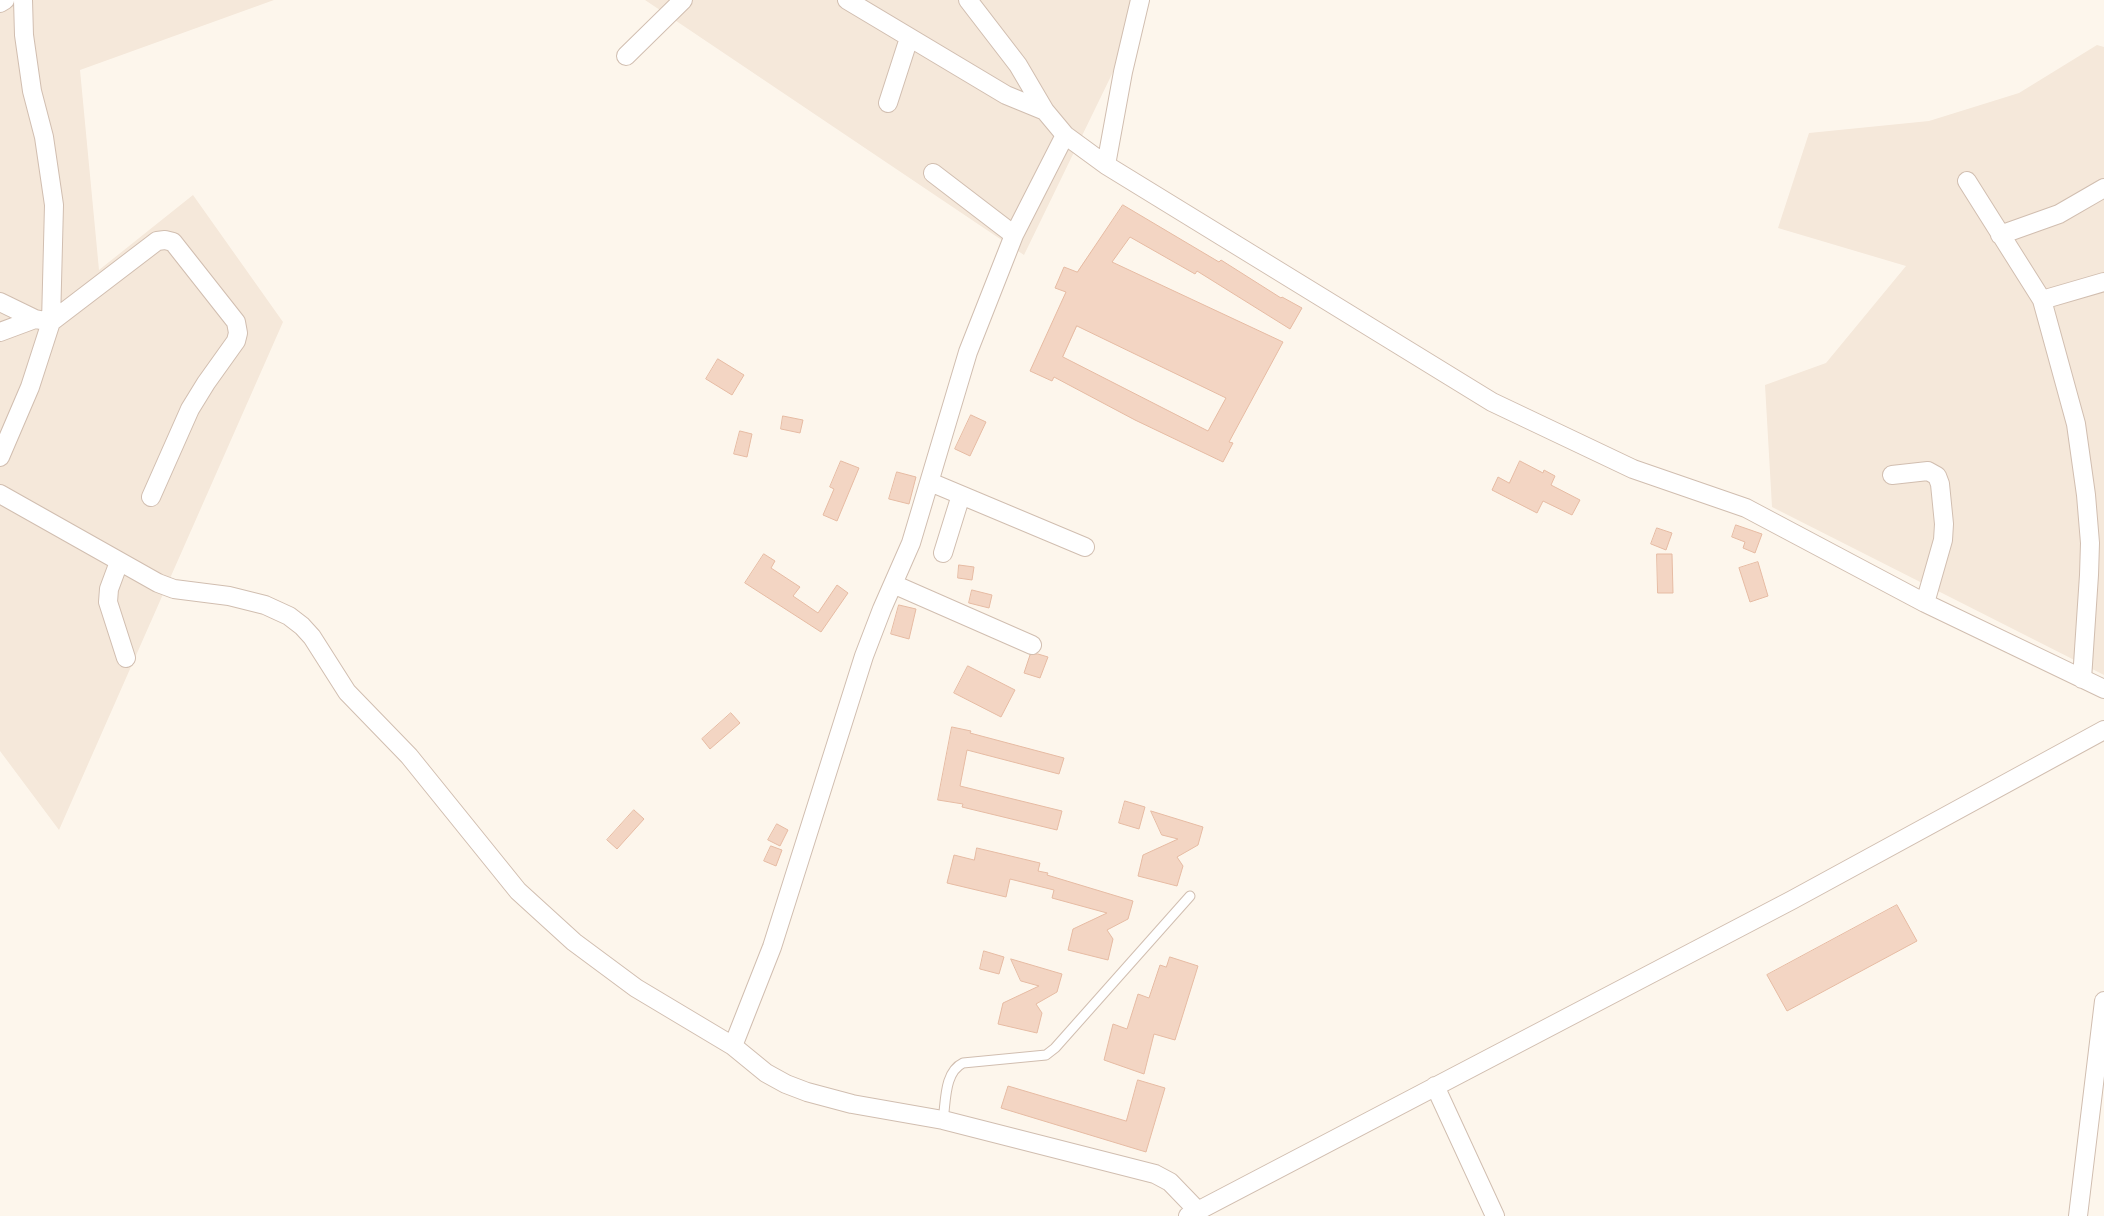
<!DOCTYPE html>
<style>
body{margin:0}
canvas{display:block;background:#fdf6ec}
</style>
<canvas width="2104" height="1216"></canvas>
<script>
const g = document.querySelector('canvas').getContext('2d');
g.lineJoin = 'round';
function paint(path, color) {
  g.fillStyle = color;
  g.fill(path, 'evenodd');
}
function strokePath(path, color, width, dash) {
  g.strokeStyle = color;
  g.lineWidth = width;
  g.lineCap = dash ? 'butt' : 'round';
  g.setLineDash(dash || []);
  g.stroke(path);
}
paint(new Path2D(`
 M0,0H274L80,70L99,270L193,195L283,322L59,830L0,751Z
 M645,0H1148L1024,255Z
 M2097,45L2104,47V675L1772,507L1765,385L1826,363L1906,266L1778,228L1809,133L1929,121L2019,93Z`), '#f5e8da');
const building = new Path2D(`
 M1123,205L1219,262L1221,260L1281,298L1282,297L1302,308L1290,329L1197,271L1195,274L1130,237L1112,262L1283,342L1229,442L1233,443L1223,462L1135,420L1054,377L1052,381L1030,371L1066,292L1055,288L1064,267L1077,272ZM1077,326L1226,398L1208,431L1063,357Z
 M718,359L744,375L732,395L706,379Z
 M971,415L986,422L970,456L955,449Z
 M783,416L803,420L800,433L781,429Z
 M740,431L752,434L747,457L734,454Z
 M841,461L859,468L837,521L823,515L834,489L830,487Z
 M1520,461L1543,473L1544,470L1555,476L1551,485L1580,500L1572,515L1543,501L1537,513L1492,490L1498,477L1509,483Z
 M897,472L916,477L909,504L889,499Z
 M1736,525L1762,534L1755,553L1743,548L1745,542L1732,537Z
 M1657,528L1672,533L1666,550L1651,544Z
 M764,554L775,561L771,568L800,587L793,596L818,613L837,585L848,593L821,632L745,583Z
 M1657,554H1672L1673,593H1658Z
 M1758,562L1768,596L1750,602L1739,568Z
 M959,565L974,567L972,580L958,578Z
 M972,590L992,595L989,608L969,603Z
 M899,605L916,609L909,639L891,634Z
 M1038,654L1048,657L1040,678L1024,673L1030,655Z
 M968,666L1015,690L1001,717L954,693Z
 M731,713L740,723L710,749L702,739Z
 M952,727L971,731L970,733L1064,758L1059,774L967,750L960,786L1062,811L1057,830L962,807L963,804L938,800Z
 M1125,801L1145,807L1139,829L1119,823Z
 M634,810L644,819L617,849L607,840Z
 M1151,811L1203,827L1198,845L1177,857L1183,866L1177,886L1138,876L1143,855L1178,839L1162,835Z
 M777,824L788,830L780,846L768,840Z
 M771,846L782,850L776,866L764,861Z
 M977,848L1040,863L1038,871L1048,873L1047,875L1133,901L1128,919L1107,930L1113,939L1108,960L1068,950L1073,929L1107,913L1052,898L1054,890L1010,879L1006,897L947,883L954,855L974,860Z
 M1897,905L1917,941L1787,1011L1767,975Z
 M984,951L1004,957L999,974L980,969Z
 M1170,957L1198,966L1175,1040L1154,1034L1144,1074L1104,1060L1113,1024L1127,1029L1138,994L1149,998L1160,965L1166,967Z
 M1011,959L1062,974L1057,992L1036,1004L1042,1013L1037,1033L998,1024L1003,1003L1039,986L1021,981Z
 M1138,1080L1165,1088L1146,1152L1001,1108L1008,1086L1126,1121Z`);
paint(building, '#f3d5c3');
strokePath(building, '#e6bba3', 1);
const lane = new Path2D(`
 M943,1120C946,1102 944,1072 963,1063L1046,1055L1055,1048L1190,896`);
const street = new Path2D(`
 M847,0L1006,95L1045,111
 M968,0L1018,65L1045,111L1065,135L1106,165L1492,402L1633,469L1746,508L1925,603L2104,689
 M0,3L5,0
 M626,56L683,0
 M888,103L909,38
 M1106,165L1123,72L1140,0
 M933,173L1014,235
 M1967,181L2042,300
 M2000,235L2059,214L2104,188
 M0,302L35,319
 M0,332L35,319L51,322L157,241L165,240L173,242L236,322L238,333L236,341L206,383L190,409L151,497
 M0,457L30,387L51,322L54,205L44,137L32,91L24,35L23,0
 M1892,475L1928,471L1937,476L1940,484L1944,524L1943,540L1925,603
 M930,482L1085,547
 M0,494L158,583L174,589L229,596L265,605L289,616L302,626L312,637L347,692L409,756L518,891L574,942L636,988L733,1046L766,1073L786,1084L807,1092L852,1104L943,1120L1155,1174L1170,1182L1198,1211
 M943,553L961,495
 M119,562L109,589L108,602L126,658
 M893,584L1032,645
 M2082,679L2089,575L2090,543L2086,495L2076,424L2042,300L2104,282
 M733,1046L772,947L864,656L882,609L911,543L968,352L1014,235L1065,135
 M1435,1086L1495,1216
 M1188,1216L1792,900L2104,730
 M2078,1216L2104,1001`);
strokePath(lane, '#d1beb0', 11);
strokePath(street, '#d1beb0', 20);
strokePath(lane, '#fff', 9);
strokePath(street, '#fff', 18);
</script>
